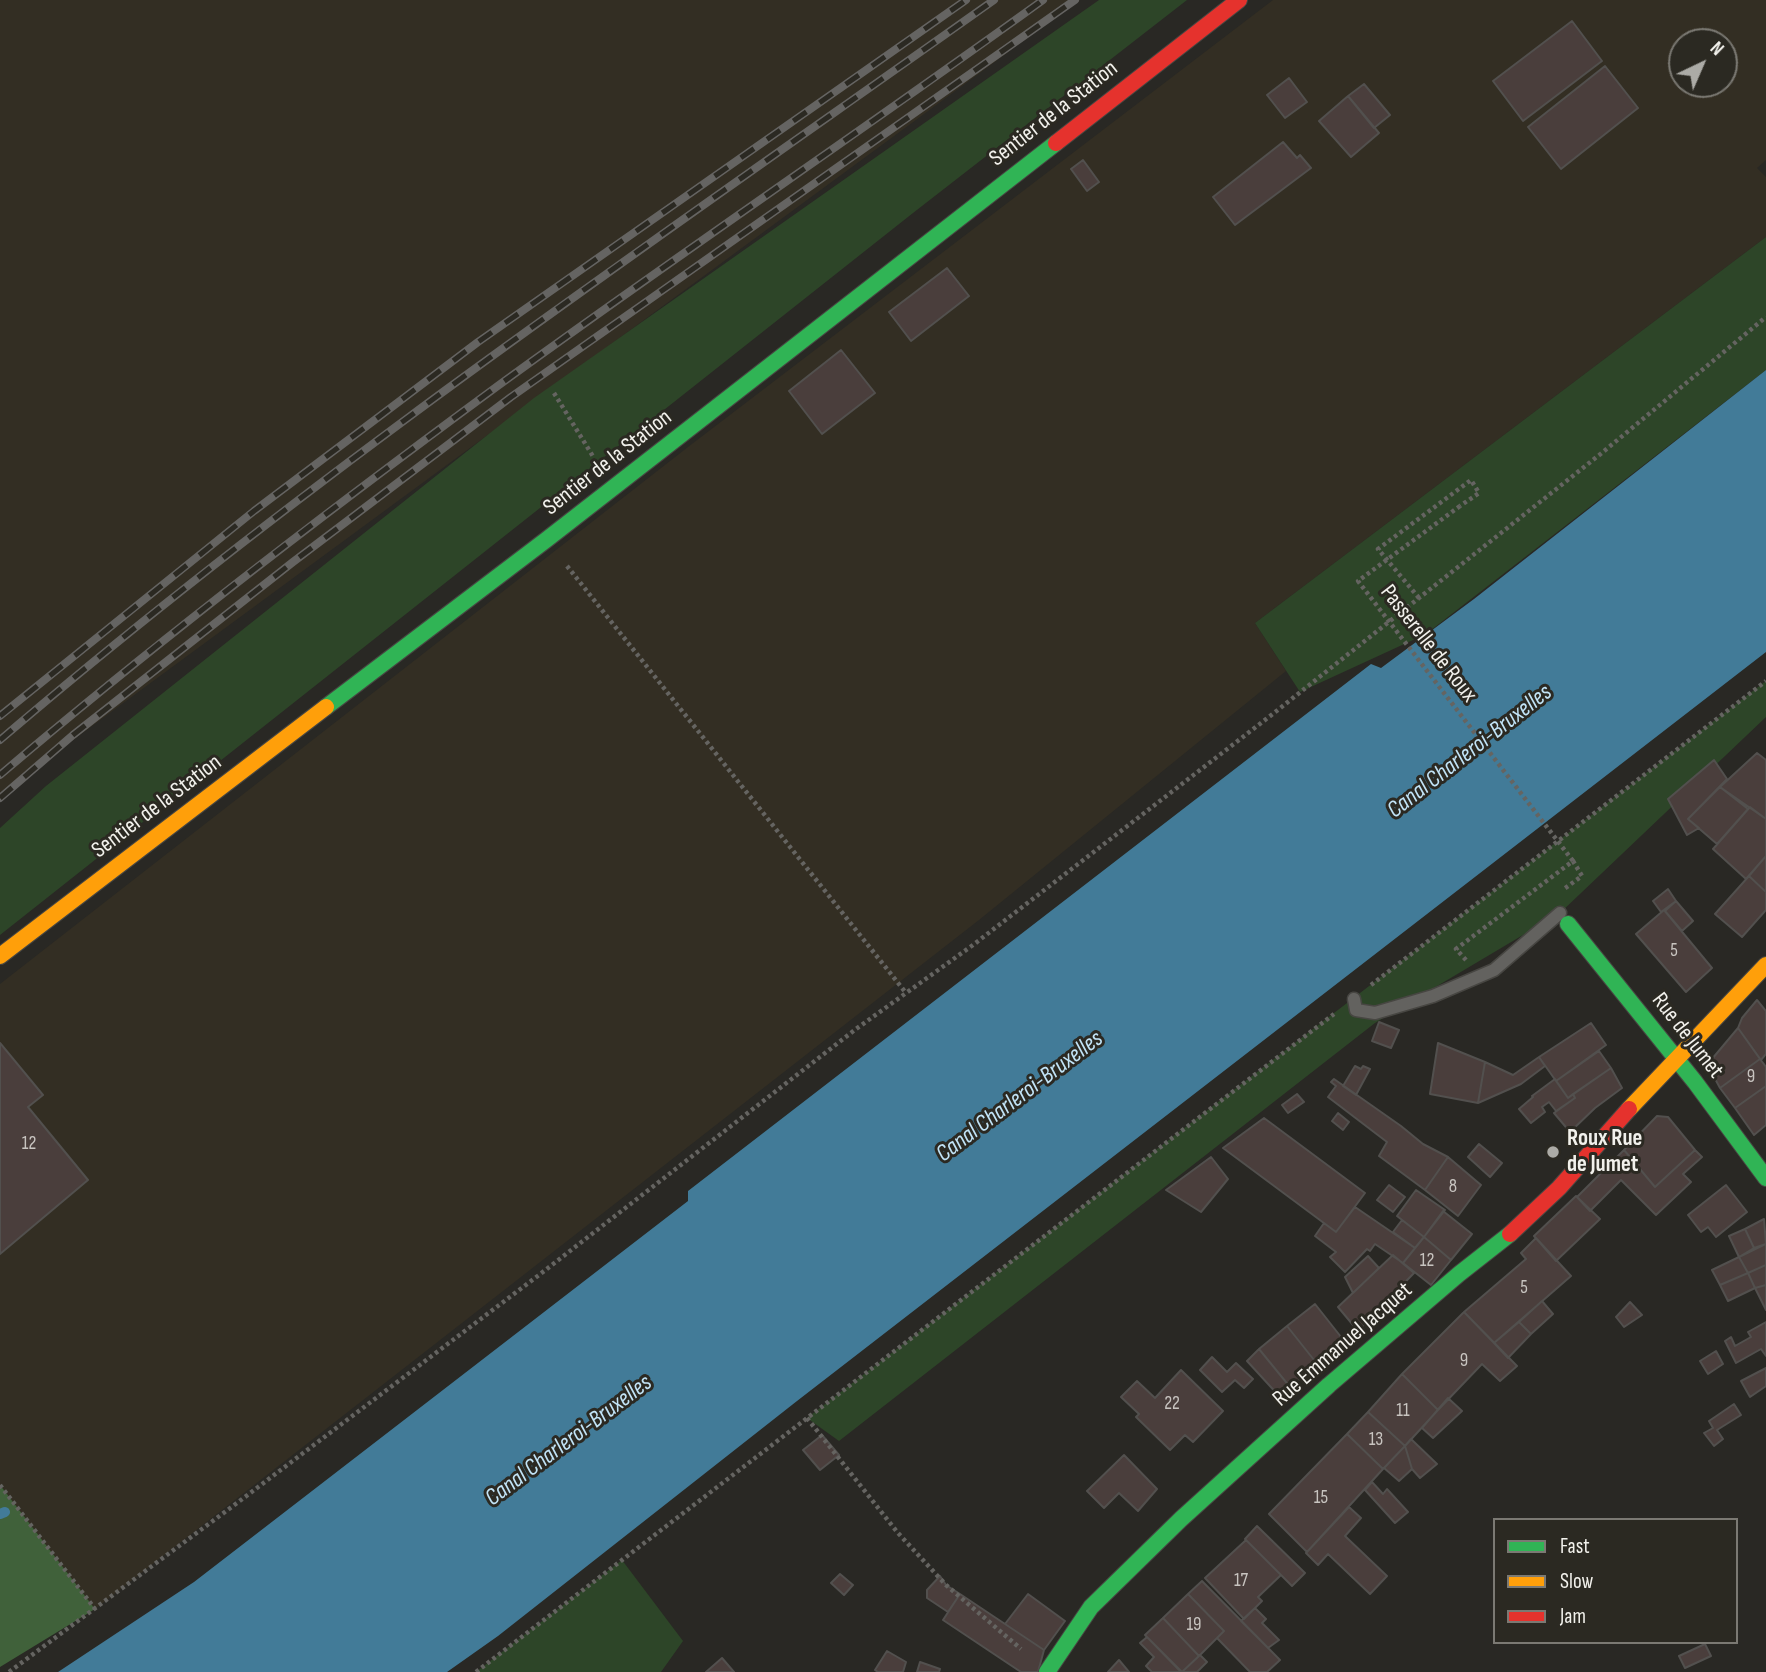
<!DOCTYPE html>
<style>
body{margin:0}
#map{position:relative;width:1766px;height:1672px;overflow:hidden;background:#292824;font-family:"Sofia Sans Condensed",sans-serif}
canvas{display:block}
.legend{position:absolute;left:1493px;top:1518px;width:245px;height:126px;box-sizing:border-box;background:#2b2922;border:2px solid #7b7973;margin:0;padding:9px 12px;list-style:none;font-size:21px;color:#f2f1ec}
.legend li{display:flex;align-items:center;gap:14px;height:35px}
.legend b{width:35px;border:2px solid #7b7973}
.north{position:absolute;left:1668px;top:28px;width:70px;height:70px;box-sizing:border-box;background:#2b2922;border:2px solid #7b7973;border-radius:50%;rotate:44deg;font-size:19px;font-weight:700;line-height:28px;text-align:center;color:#f2f1ec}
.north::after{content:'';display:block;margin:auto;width:24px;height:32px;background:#acaba6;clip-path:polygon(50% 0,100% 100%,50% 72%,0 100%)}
</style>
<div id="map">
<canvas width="1766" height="1672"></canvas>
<ul class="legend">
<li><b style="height:9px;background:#30b455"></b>Fast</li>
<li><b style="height:9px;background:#ff9f0a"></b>Slow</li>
<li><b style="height:9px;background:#e5322d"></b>Jam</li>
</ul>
<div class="north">N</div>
</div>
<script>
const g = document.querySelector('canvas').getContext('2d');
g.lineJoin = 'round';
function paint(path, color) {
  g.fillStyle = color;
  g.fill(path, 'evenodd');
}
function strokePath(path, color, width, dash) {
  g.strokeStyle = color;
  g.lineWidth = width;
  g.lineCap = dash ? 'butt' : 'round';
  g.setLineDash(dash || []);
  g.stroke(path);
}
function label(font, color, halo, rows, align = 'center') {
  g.font = font + ' "Sofia Sans Condensed",sans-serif';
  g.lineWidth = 6;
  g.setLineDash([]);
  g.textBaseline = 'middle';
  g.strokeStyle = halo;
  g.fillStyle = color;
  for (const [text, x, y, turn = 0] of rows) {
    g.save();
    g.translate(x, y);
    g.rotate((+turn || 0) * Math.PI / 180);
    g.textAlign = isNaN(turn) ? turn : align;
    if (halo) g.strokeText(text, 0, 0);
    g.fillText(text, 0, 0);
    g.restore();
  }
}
paint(new Path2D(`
 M0,0H1079L39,765L0,802Z
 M1273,0H1766V160L1757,168L1766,177V237L1255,623L1286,671L979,920L95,1609L0,1485V984L688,447ZM1682,42H1724V84H1682Z`), '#332e23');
paint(new Path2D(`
 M1099,0H1187L913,213L0,935V828L46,786L534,398Z
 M1766,237V370L1426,634L1300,692L1255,623Z
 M1766,681V717L1560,913L1375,1023L839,1441L807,1418Z
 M622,1560L683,1641L661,1672H476Z`), '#2d4528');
paint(new Path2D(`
 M0,1485L95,1609L0,1667Z`), '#40613a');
paint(new Path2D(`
 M1766,370V652L797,1401L498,1636L447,1672H58L194,1582L688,1201V1191L1371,664L1381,668L1474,599Z`), '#427b98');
strokePath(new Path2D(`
 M0,1514L5,1512`), '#427b98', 10);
const building = new Path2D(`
 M1572,21L1602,61L1523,121L1493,81Z
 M1605,66L1638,108L1561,169L1528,127Z
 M1289,78L1307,102L1285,118L1267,95Z
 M1364,84L1390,115L1374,128L1348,96Z
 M1348,96L1379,133L1351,157L1319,121Z
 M1283,142L1297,158L1300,155L1311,168L1235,225L1213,197Z
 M1083,160L1099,182L1087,191L1071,169Z
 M947,268L969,296L911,341L889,312Z
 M841,350L875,393L822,434L789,391Z
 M1757,753L1766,760V819L1720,787Z
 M1714,760L1727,779L1688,819L1699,828L1687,835L1668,799Z
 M1720,787L1748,809L1717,844L1688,819Z
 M1750,807L1766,819V856L1746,879L1713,849Z
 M1766,856V892L1749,876Z
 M1749,876L1766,892V910L1742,937L1715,914Z
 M1668,889L1676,901L1661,912L1653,901Z
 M1676,901L1693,921L1682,931L1665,911Z
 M1664,910L1712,968L1686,992L1636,934Z
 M1757,1000L1766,1011V1054L1761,1060L1738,1028L1742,1018Z
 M1379,1022L1399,1030L1391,1048L1372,1041Z
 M1591,1023L1606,1045L1556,1081L1539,1057Z
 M1738,1028L1760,1059L1720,1088L1713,1075L1712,1059Z
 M0,1043L43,1095L28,1107L88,1180L0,1254Z
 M1438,1043L1485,1062L1478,1103L1430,1094Z
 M1599,1051L1611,1068L1568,1098L1556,1081Z
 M1539,1057L1545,1066L1521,1084L1478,1103L1485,1062L1513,1075Z
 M1760,1059L1766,1067V1086L1735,1108L1720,1088Z
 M1355,1066L1361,1069L1363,1066L1370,1069L1356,1095L1343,1086Z
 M1611,1068L1622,1088L1595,1108L1570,1132L1554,1113L1575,1098L1573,1094Z
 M1334,1079L1401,1126L1423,1144L1448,1157L1425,1190L1379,1156L1387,1142L1328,1097L1336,1086L1331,1082Z
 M1555,1079L1568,1098L1573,1094L1575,1098L1556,1111L1549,1102L1542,1107L1545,1112L1531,1123L1519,1109L1533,1097L1532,1096Z
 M1766,1086V1125L1754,1135L1735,1108Z
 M1297,1094L1304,1102L1288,1113L1282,1105Z
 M1338,1113L1349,1122L1343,1130L1332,1121Z
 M1657,1116L1668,1117L1695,1150L1655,1187L1624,1150Z
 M1264,1118L1365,1193L1336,1232L1223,1148Z
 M1479,1144L1502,1163L1490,1177L1468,1157Z
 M1624,1150L1655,1187L1695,1150L1702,1157L1683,1174L1691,1182L1656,1215L1621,1180L1590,1211L1577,1197Z
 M1211,1157L1228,1179L1201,1212L1166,1190Z
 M1448,1157L1481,1185L1458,1216L1425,1190Z
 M1389,1185L1405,1197L1393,1212L1377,1200Z
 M1726,1185L1747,1212L1716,1237L1708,1227L1701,1232L1688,1215Z
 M1416,1190L1445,1210L1424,1237L1397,1216Z
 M1576,1196L1600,1219L1556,1261L1534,1236Z
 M1355,1207L1415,1248L1403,1263L1375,1244L1370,1251L1367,1249L1345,1272L1330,1257L1336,1252L1315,1236L1324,1223L1336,1232Z
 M1443,1211L1472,1234L1451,1260L1424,1237Z
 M1764,1219L1766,1244L1754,1248L1745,1229Z
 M1402,1220L1424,1237L1415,1248L1393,1232Z
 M1745,1229L1754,1248L1739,1257L1729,1236Z
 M1424,1237L1451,1260L1431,1285L1403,1263Z
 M1536,1238L1571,1276L1494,1343L1464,1312L1526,1259L1521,1253Z
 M1766,1244V1265L1748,1273L1739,1257Z
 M1393,1255L1414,1273L1358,1331L1338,1307Z
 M1368,1256L1379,1268L1353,1293L1345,1277Z
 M1739,1257L1748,1273L1720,1285L1712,1270Z
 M1766,1265V1285L1755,1288L1748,1273Z
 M1748,1273L1755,1288L1728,1301L1720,1285Z
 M1766,1285V1310L1755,1288Z
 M1542,1301L1553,1314L1531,1334L1519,1322Z
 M1630,1302L1642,1315L1624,1327L1616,1317Z
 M1315,1304L1345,1342L1318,1365L1287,1326Z
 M1464,1312L1517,1366L1500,1381L1482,1364L1438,1410L1402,1374Z
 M1519,1322L1531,1334L1508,1358L1494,1343Z
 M1766,1322V1356L1761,1349L1736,1363L1725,1341L1731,1337L1735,1346L1751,1337L1748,1332Z
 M1287,1326L1318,1365L1290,1387L1259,1349Z
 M1259,1349L1290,1387L1280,1397L1247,1361Z
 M1716,1351L1723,1364L1708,1374L1700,1361Z
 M1212,1357L1227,1372L1236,1363L1253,1379L1244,1388L1235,1380L1222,1392L1200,1370Z
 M1766,1368V1386L1750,1397L1741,1381Z
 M1181,1370L1223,1411L1193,1442L1185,1435L1170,1450L1136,1417L1139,1414L1121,1397L1137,1381L1155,1398Z
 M1402,1374L1438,1410L1405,1446L1368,1412Z
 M1448,1398L1462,1411L1433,1438L1422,1428Z
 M1734,1404L1741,1415L1717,1430L1723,1439L1714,1446L1704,1433L1713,1428L1709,1421Z
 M1368,1412L1405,1446L1383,1469L1347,1434Z
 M1347,1434L1383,1469L1307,1552L1269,1514Z
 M822,1435L839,1455L820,1470L803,1450Z
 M1411,1439L1437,1464L1420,1478L1412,1469L1405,1446Z
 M1405,1446L1412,1469L1399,1481L1384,1468Z
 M1124,1455L1157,1489L1138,1511L1119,1493L1104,1508L1087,1491Z
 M1372,1482L1383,1494L1387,1489L1408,1512L1395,1523L1365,1490Z
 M1349,1507L1361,1518L1345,1536L1387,1576L1370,1594L1328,1554L1318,1565L1306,1553Z
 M1257,1526L1305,1573L1292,1586L1245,1539Z
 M1246,1540L1281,1575L1258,1597L1262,1601L1244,1619L1205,1578Z
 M840,1574L853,1585L844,1595L831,1583Z
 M940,1576L946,1585L960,1594L948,1612L927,1598V1590Z
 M1202,1581L1280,1660L1267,1672H1250L1217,1638L1224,1631L1188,1594Z
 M960,1594L1044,1650L1038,1672H1021L943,1620Z
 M1028,1594L1065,1621L1044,1650L1005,1624Z
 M1188,1594L1224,1631L1199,1656L1163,1618Z
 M1255,1608L1266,1619L1262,1623L1279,1640L1268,1648L1241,1621Z
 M1163,1618L1199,1656L1182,1672L1145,1635Z
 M1147,1637L1181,1672H1152L1146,1666L1154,1657L1140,1643Z
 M1705,1644L1711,1656L1685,1668L1679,1656Z
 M887,1651L906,1662L903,1672H878L875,1670Z
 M1200,1655L1207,1662L1197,1672H1182Z
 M722,1658L734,1672H706Z
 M1119,1660L1129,1672H1108Z
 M920,1662L940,1669L939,1672H917Z`);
paint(building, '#4a3e3c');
strokePath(building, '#52504e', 2);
const lane = new Path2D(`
 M1354,999L1356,1010L1375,1013L1433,996L1494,970L1560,913`);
const fast = new Path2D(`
 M326,707L546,540L1056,143
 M1568,924L1695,1082L1766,1178
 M1047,1672L1091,1607L1181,1519L1329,1385L1459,1274L1510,1234`);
const slow = new Path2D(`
 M0,956L326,707
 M1629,1109L1766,965`);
const jam = new Path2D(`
 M1056,143L1239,0
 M1510,1234L1559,1188L1629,1109`);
strokePath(lane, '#474642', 15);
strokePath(fast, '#474642', 18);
strokePath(slow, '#474642', 18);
strokePath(jam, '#474642', 18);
strokePath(new Path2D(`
 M554,393L594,458
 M567,566L906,993
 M1419,598L1378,549L1471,480L1479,493L1460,506
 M1466,960L1456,949L1573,861L1582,876L1564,889
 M1371,985L1766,681
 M807,1418L898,1533L946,1585L1021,1649
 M0,1485L95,1609
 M9,1672L237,1503L539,1275L856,1029L973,945L1274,713L1603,452L1766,317
 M476,1672L1334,1014`), '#656461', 4.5, [3.5, 3.5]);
strokePath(lane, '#63625f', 12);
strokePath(fast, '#30b455', 16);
strokePath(slow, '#ff9f0a', 16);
strokePath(jam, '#e5322d', 16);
const rail = new Path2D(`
 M0,716L254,511L478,342L966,0
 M0,740C314,471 657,239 994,0
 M0,775C161,638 329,510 499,385C679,254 863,130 1043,0
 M0,798L73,735L293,562L511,397L1075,0`);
strokePath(rail, '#656462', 8);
strokePath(rail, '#2b2922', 5, [16]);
strokePath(new Path2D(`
 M1460,506L1358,581L1573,861`), '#656461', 4.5, [3.5, 3.5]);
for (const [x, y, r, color] of [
 [1553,1152,7,"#acaba6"]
]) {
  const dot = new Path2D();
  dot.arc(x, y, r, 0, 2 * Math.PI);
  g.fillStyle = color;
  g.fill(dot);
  strokePath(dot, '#2b2922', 2.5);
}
label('19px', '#c8c4c0', null, [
 ["5",1674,951],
 ["9",1751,1077],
 ["12",29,1144],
 ["8",1453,1187],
 ["12",1427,1261],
 ["5",1524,1288],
 ["9",1464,1361],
 ["22",1172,1404],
 ["11",1403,1411],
 ["13",1376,1440],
 ["15",1321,1498],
 ["17",1241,1581],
 ["19",1194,1625]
]);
label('23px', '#f2f1ec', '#2b2922', [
 ["Sentier de la Station",1054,114,-38],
 ["Sentier de la Station",608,463,-38],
 ["Passerelle de Roux",1428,644,52],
 ["Sentier de la Station",157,807,-37],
 ["Rue de Jumet",1687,1036,52],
 ["Rue Emmanuel Jacquet",1343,1345,-41]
]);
label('bold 23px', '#f2f1ec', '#2b2922', [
 ["Roux Rue",1567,1139],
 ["de Jumet",1567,1165]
], 'left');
label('italic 24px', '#c2e4f7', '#2b2922', [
 ["Canal Charleroi-Bruxelles",1470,752,-38],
 ["Canal Charleroi-Bruxelles",1020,1097,-37],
 ["Canal Charleroi-Bruxelles",569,1441,-37]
]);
</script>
